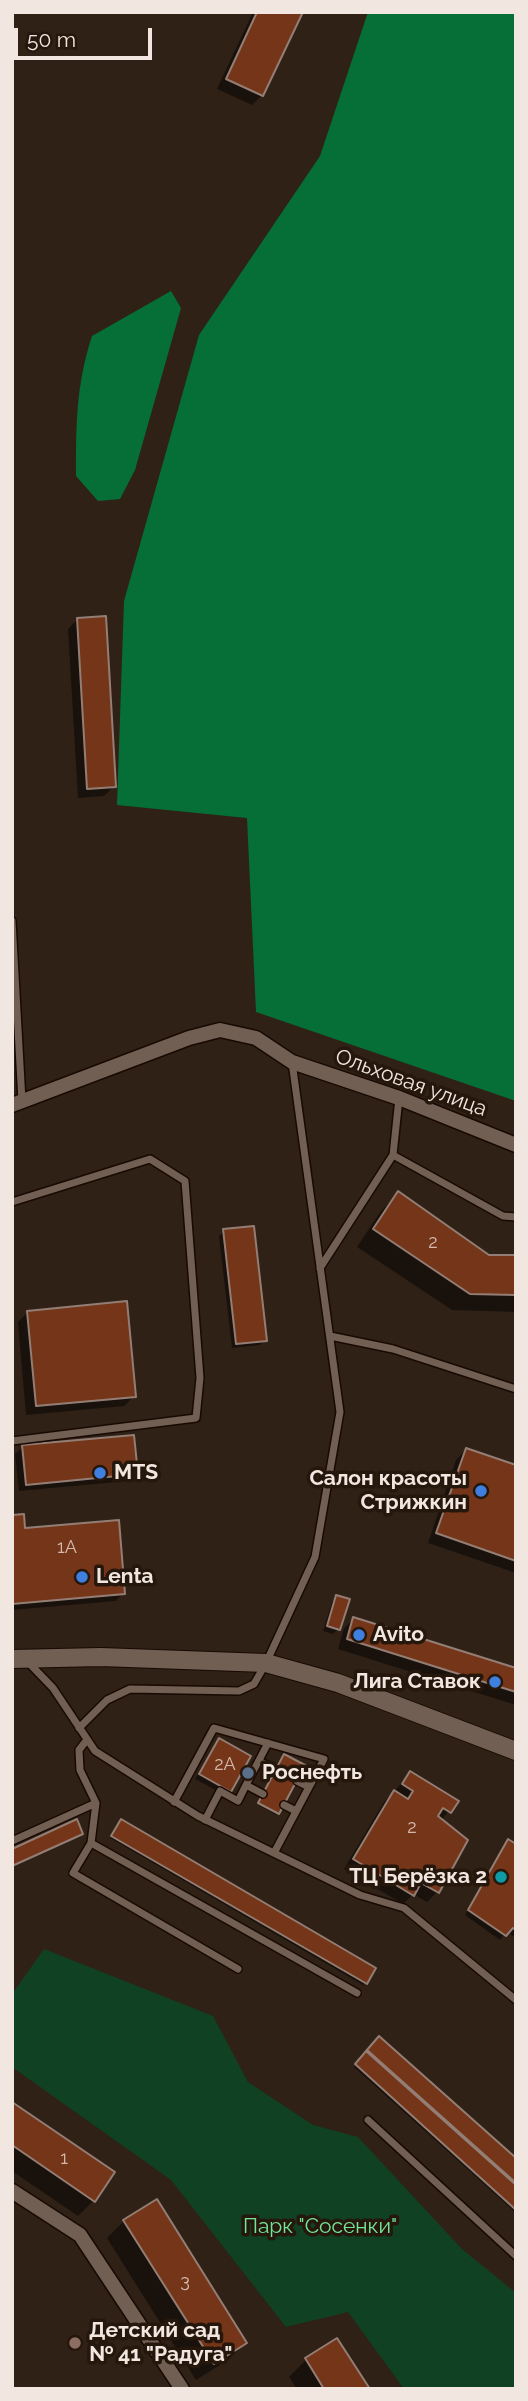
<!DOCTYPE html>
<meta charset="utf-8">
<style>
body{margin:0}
#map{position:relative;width:528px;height:2401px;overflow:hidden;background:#302116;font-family:Raleway,sans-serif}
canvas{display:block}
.frame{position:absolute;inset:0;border:14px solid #f1e7e0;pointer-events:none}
.scale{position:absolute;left:14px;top:28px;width:138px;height:32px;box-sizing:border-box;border:4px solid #f1e7e0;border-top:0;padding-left:9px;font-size:21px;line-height:24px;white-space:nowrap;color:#f1e7e0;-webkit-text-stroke:5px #26170d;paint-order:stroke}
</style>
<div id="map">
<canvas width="528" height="2401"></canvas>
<div class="frame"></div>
<div class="scale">50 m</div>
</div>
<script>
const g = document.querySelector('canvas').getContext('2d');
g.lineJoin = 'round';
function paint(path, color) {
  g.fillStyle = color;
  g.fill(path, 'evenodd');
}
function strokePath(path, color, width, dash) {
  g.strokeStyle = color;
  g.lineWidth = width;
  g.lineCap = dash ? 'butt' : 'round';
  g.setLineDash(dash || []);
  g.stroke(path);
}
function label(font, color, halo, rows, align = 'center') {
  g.font = font + ' Raleway,sans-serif';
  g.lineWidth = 7;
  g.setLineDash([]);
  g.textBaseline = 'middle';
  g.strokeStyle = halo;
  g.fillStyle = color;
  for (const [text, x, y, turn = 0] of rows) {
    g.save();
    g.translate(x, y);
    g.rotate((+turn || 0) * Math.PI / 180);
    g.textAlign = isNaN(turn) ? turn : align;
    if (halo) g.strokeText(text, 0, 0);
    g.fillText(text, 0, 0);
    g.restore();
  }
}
paint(new Path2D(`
 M44,1949L213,2016L248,2082L313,2125L358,2137L462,2249L516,2293V2389H404L348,2312L286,2327L171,2180L12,2067V1994Z`), '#0f4122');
paint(new Path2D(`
 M368,12H516V1101L256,1012L247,818L117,805L124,601L199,335L320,156Z
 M171,291L181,308L135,470L120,499L98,501L76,476C76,425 76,385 92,336Z`), '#056f37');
paint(new Path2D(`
 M253,12H301L262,95L252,105L217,89Z
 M77,620L114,786L104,796L78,798L68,629Z
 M398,1194L488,1256L516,1257V1312L452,1310L357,1247L381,1211Z
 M224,1231L265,1340L260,1345L232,1348L219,1236Z
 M27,1313L134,1396L124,1406L26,1415L18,1322Z
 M23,1447L136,1474L128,1481L19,1491L15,1454Z
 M466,1450L516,1467V1573L428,1543L456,1460Z
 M12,1517L23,1530L123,1593L116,1601L12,1610Z
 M337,1597L338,1629L333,1634L323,1631L332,1602Z
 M354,1619L516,1669V1705L338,1649L344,1628Z
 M219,1740L230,1790L225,1795L195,1779Z
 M282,1758L278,1813L276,1815L258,1805Z
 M410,1774L456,1801L441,1821L466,1841L437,1892L427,1902L413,1894L403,1904L344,1869L384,1802Z
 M119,1823L373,1969L365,1983L363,1985L110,1838Z
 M508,1841L516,1847V1938L507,1932L500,1940L465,1915Z
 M379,2038L516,2161V2213L354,2067Z
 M12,2104L94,2200L78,2216L12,2171Z
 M124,2221L245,2343L228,2360L196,2380L107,2238Z
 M337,2340L368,2389H297L289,2377L306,2360Z`), '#0007');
const building = new Path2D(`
 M257,12H303L263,96L226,79Z
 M106,616L116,787L87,789L77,618Z
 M398,1191L489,1255H516V1295L470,1294L373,1229Z
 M254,1226L267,1341L236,1344L223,1229Z
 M127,1301L136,1397L36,1406L27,1311Z
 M134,1435L138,1474L26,1485L22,1445Z
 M466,1448L516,1465V1561L436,1533Z
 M24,1514L25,1528L119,1520L125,1594L12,1604V1515Z
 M336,1595L350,1599L340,1630L327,1626Z
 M353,1617L516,1668V1692L347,1639Z
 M219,1738L251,1756L231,1792L199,1774Z
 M284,1754L305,1765L279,1814L258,1803Z
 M410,1771L459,1801L451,1813L443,1808L438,1816L468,1840L439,1893L421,1883L414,1896L353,1859L394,1790L408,1799L413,1791L402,1784Z
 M77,1819L83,1834L12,1866V1849Z
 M121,1819L376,1968L367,1984L111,1836Z
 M508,1839L516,1844V1930L513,1928L506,1936L468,1910Z
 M379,2036L516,2158V2185L366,2051Z
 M367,2050L516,2183V2210L355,2064Z
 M12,2102L115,2172L95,2202L12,2145Z
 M157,2199L247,2343L214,2364L123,2220Z
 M337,2338L370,2389H324L305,2358Z`);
paint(building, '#753518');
strokePath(building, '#937e75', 2);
const service = new Path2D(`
 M12,921L22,1101
 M399,1098L393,1155L503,1216L516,1217
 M12,1202L150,1159L185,1181L200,1378L196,1418L12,1441
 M320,1268L393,1155
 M330,1336L393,1349L516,1389
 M28,1662L53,1688L95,1751L198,1816L360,1895L404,1908L516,2000
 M79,1728L107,1700L130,1689L239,1691L254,1684L266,1663L315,1557L340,1412L292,1062
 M86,1741L79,1750L80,1770L96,1803L91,1843L357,1993
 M259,1761L276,1770
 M297,1781L309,1787
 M246,1785L268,1743
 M174,1802L214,1728L324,1759L274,1853
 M284,1805L296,1811
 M205,1820L220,1791L238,1801L246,1785L263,1794
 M12,1841L96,1803
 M91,1843L73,1873L238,1969
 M368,2120L516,2256`);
const minor = new Path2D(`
 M12,1105L189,1038L220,1030L256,1038L292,1062L399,1098L516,1145
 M12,2191L80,2235L182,2389`);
const tertiary = new Path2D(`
 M12,1659L101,1657L266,1663L338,1683L516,1751`);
strokePath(service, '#180a03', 10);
strokePath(minor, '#180a03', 17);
strokePath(tertiary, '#180a03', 20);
strokePath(service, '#715f53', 7);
strokePath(minor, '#715f53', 14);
strokePath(tertiary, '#715f53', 18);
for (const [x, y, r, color] of [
 [100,1473,7,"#3f7fe0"],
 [481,1491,7,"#3f7fe0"],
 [82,1577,7,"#3f7fe0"],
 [359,1635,7,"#3f7fe0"],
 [495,1682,7,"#3f7fe0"],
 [248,1773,7,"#5c6f8a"],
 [501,1877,7,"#0f9aa8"],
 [75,2343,7,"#8d6e63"]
]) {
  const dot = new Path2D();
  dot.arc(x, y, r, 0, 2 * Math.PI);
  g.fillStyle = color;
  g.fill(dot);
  strokePath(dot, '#26170d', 2.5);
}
label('18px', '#d2baae', null, [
 ["2",433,1243],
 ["1А",67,1548],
 ["2А",225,1765],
 ["2",412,1828],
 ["1",64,2159],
 ["3",185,2282]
]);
label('21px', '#f1e7e0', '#26170d', [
 ["Ольховая улица",411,1083,20]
]);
label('bold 21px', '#f1e7e0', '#26170d', [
 ["MTS",114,1473],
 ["Салон красоты",467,1479,"right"],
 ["Стрижкин",467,1503,"right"],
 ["Lenta",96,1577],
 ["Avito",373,1635],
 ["Лига Ставок",481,1682,"right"],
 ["Роснефть",262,1773],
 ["ТЦ Берёзка 2",487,1877,"right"],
 ["Детский сад",89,2331],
 ["№ 41 \"Радуга\"",89,2355]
], 'left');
label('21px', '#72e697', '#26170d', [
 ["Парк \"Сосенки\"",320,2227]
]);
</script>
